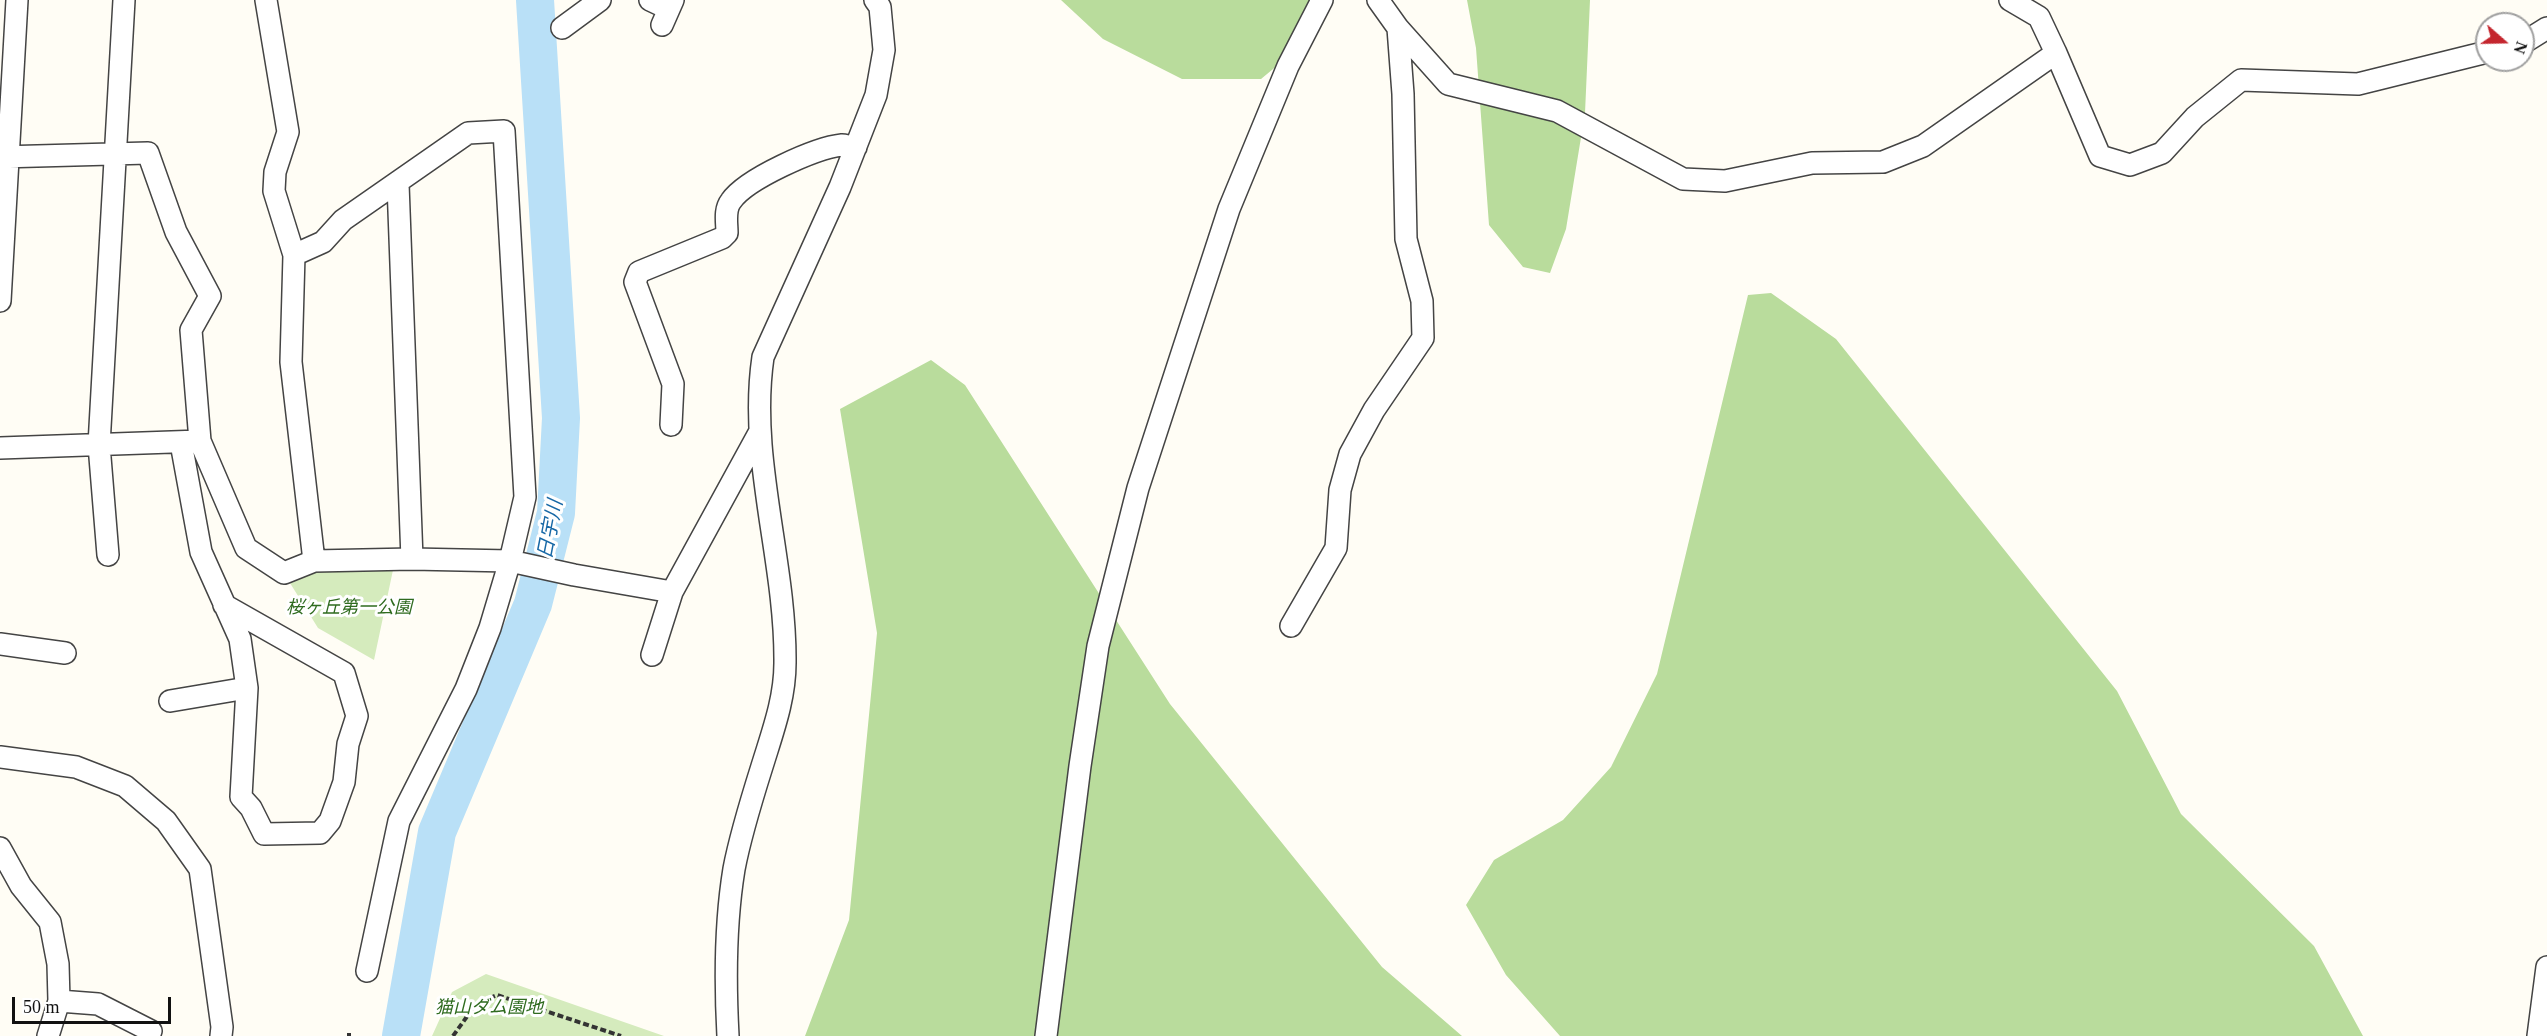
<!DOCTYPE html>
<meta charset="utf-8">
<style>
body{margin:0}
#map{position:relative;width:2547px;height:1036px;overflow:hidden;background:#fffdf5;font-family:Georgia,serif}
canvas{display:block}
.north{position:absolute;left:2475px;top:12px;width:60px;height:60px;box-sizing:border-box;background:#fff;border:2px solid #a0a0a0;border-radius:50%;rotate:110deg;font-size:16px;font-weight:700;line-height:24px;text-align:center;color:#111}
.north::after{content:'';display:block;margin:auto;width:21px;height:27px;background:#c4262e;clip-path:polygon(50% 0,100% 100%,50% 72%,0 100%)}
.scale{position:absolute;left:12px;top:997px;width:159px;height:27px;box-sizing:border-box;border:3px solid #111;border-top:0;padding-left:8px;font-size:18px;line-height:21px;white-space:nowrap;color:#111;-webkit-text-stroke:4px #fff;paint-order:stroke}
</style>
<div id="map">
<canvas width="2547" height="1036"></canvas>
<div class="north">N</div>
<div class="scale">50 m</div>
</div>
<script>
const g = document.querySelector('canvas').getContext('2d');
g.lineJoin = 'round';
function paint(path, color) {
  g.fillStyle = color;
  g.fill(path, 'evenodd');
}
function strokePath(path, color, width, dash) {
  g.strokeStyle = color;
  g.lineWidth = width;
  g.lineCap = dash ? 'butt' : 'round';
  g.setLineDash(dash || []);
  g.stroke(path);
}
function label(font, color, halo, rows, align = 'center') {
  g.font = font + ' Georgia,"Noto Sans JP",serif';
  g.lineWidth = 6;
  g.setLineDash([]);
  g.textBaseline = 'middle';
  g.strokeStyle = halo;
  g.fillStyle = color;
  for (const [text, x, y, turn = 0] of rows) {
    g.save();
    g.translate(x, y);
    g.rotate((+turn || 0) * Math.PI / 180);
    g.textAlign = isNaN(turn) ? turn : align;
    if (halo) g.strokeText(text, 0, 0);
    g.fillText(text, 0, 0);
    g.restore();
  }
}
paint(new Path2D(`
 M315,569L393,570L374,660L318,628L290,583Z
 M486,974L664,1036H432L452,992Z`), '#d5ebbd');
paint(new Path2D(`
 M1061,0H1311L1302,45L1261,79H1182L1103,39Z
 M1467,0H1590L1585,113L1566,229L1550,273L1523,267L1489,225L1476,48Z
 M1771,293L1836,339L2117,691L2181,814L2314,946L2363,1036H1560L1506,975L1466,905L1494,860L1563,820L1611,767L1657,674L1748,295Z
 M931,360L965,385L1170,704L1382,967L1462,1036H805L849,920L877,633L840,409Z`), '#b9dc9c');
strokePath(new Path2D(`
 M401,1036L437,832L533,604L556,513L561,418L535,0`), '#b9e0f7', 38);
const minor = new Path2D(`
 M266,0L288,132L275,172L274,191L294,255
 M650,0L669,9
 M1378,0L1398,28L1448,84L1557,111L1683,179L1725,181L1812,163L1883,162L1923,146L2056,53L2100,156L2130,165L2162,153L2195,117L2241,80L2358,84L2487,52
 M2010,0L2039,17L2056,53
 M662,25L673,0
 M562,28L600,0
 M2523,43L2547,28
 M0,157L148,153L176,232L210,296L191,330L200,441
 M398,184L412,559
 M0,301L17,0
 M671,425L673,384L635,282L639,272L722,238L727,233C727,222 724,210 731,201C746,179 815,148 842,145C846,145 851,147 856,147
 M181,443L201,552L240,639L247,688L241,797L251,808L264,834L320,833L330,821L344,782L348,744L357,716L344,673L224,605
 M0,448L200,441L246,548L284,573L314,561L412,559L510,561L574,575L672,592L759,433
 M108,555L99,445L124,0
 M314,561L291,362L294,255L323,242L343,220L468,133L504,131L525,497L510,561L490,628L466,689L399,821L367,971
 M1291,626L1336,548L1340,490L1350,454L1374,410L1423,338L1422,301L1406,239L1403,94L1398,28
 M0,644L65,653
 M652,655L672,592
 M170,701L247,688
 M0,757L76,767L125,786L166,821L200,869L222,1027L221,1036
 M0,848L21,886L50,922L58,964L59,1001L48,1036
 M59,1001L98,1004L151,1031
 M728,1036C725,981 725,924 734,869C741,832 753,795 764,760C774,728 785,697 785,663C786,560 748,459 763,357L840,187L876,95L884,50L880,7L875,0
 M1046,1036L1080,766L1098,646L1138,488L1229,209L1288,66L1322,0
 M2538,1036L2547,967`);
strokePath(minor, '#444', 24);
strokePath(new Path2D(`
 M349,1036V1033
 M453,1036L476,1004L497,995L621,1036`), '#333', 4, [6, 3]);
strokePath(minor, '#fff', 21);
label('italic 18px', '#2f6b1f', '#fff', [
 ["桜ヶ丘第一公園",349,606],
 ["猫山ダム園地",489,1006]
]);
label('italic 20px', '#1768a6', '#fff', [
 ["日宇川",549,529,-79]
]);
</script>
